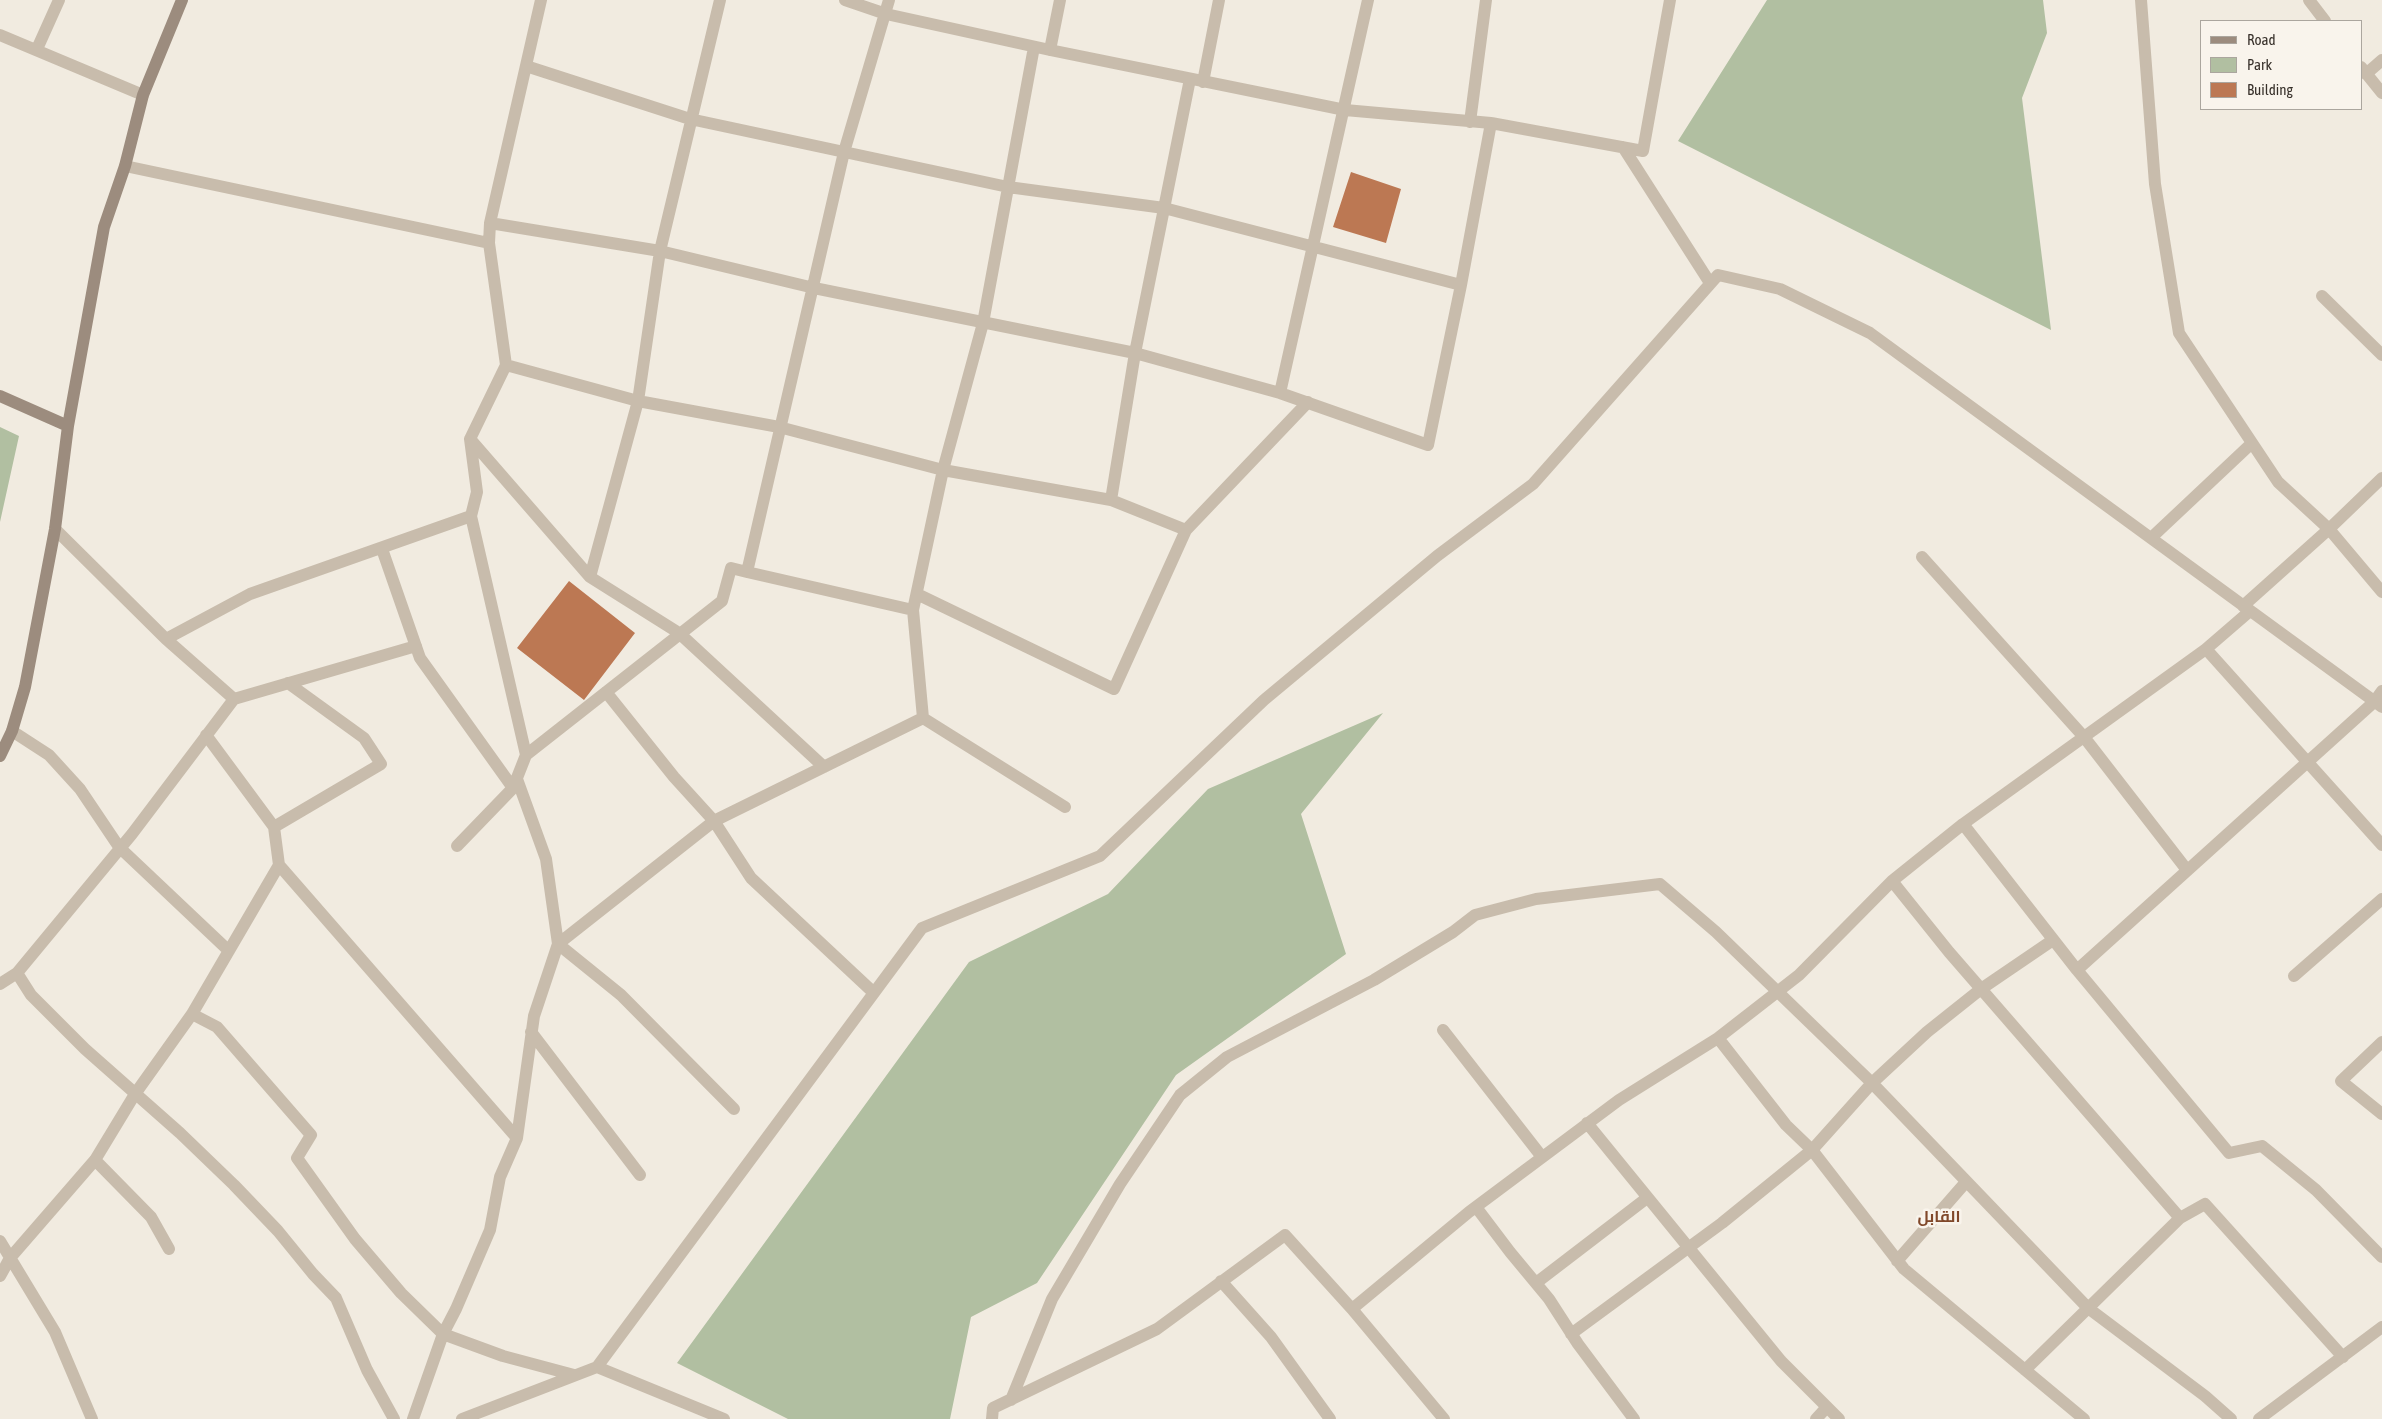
<!DOCTYPE html>
<meta charset="utf-8">
<style>
body{margin:0}
#map{position:relative;width:2382px;height:1419px;overflow:hidden;background:#f1ebe0;font-family:"Asap Condensed",sans-serif}
canvas{display:block}
.legend{position:absolute;left:2200px;top:20px;width:162px;height:90px;box-sizing:border-box;background:#f9f4ec;border:1px solid #aba69e;margin:0;padding:6px 9px;list-style:none;font-size:15px;color:#37302a}
.legend li{display:flex;align-items:center;gap:10px;height:25px}
.legend b{width:25px;border:1px solid #aba69e}
</style>
<div id="map">
<canvas width="2382" height="1419"></canvas>
<ul class="legend">
<li><b style="height:6px;background:#9c8c7e"></b>Road</li>
<li><b style="height:14px;background:#b1bfa1"></b>Park</li>
<li><b style="height:14px;background:#bc7853"></b>Building</li>
</ul>
</div>
<script>
const g = document.querySelector('canvas').getContext('2d');
g.lineJoin = 'round';
function paint(path, color) {
  g.fillStyle = color;
  g.fill(path, 'evenodd');
}
function strokePath(path, color, width, dash) {
  g.strokeStyle = color;
  g.lineWidth = width;
  g.lineCap = dash ? 'butt' : 'round';
  g.setLineDash(dash || []);
  g.stroke(path);
}
function label(font, color, halo, rows, align = 'center') {
  g.font = font + ' "Asap Condensed",Cairo,sans-serif';
  g.lineWidth = 5;
  g.setLineDash([]);
  g.textBaseline = 'middle';
  g.strokeStyle = halo;
  g.fillStyle = color;
  for (const [text, x, y, turn = 0] of rows) {
    g.save();
    g.translate(x, y);
    g.rotate((+turn || 0) * Math.PI / 180);
    g.textAlign = isNaN(turn) ? turn : align;
    if (halo) g.strokeText(text, 0, 0);
    g.fillText(text, 0, 0);
    g.restore();
  }
}
paint(new Path2D(`
 M1767,0H2043L2047,33L2022,98L2051,330L1678,141Z
 M0,427L19,436L0,522Z
 M1383,713L1301,814L1346,954L1176,1075L1037,1283L971,1317L950,1419H788L677,1363L969,962L1108,894L1208,789Z`), '#b1bfa1');
paint(new Path2D(`
 M1351,172L1401,189L1386,243L1333,227Z
 M569,581L635,633L584,700L517,648Z`), '#bc7853');
strokePath(new Path2D(`
 M541,0L490,223L489,243L506,365L470,439L477,492L471,516L526,755L722,601L731,568L747,572L844,152L889,0
 M845,0L886,14L1050,50L1345,110L1491,123L1643,151L1670,0
 M2141,0L2155,184L2179,333L2278,482L2329,529L2382,592
 M2309,0L2325,21
 M0,35L143,95
 M37,49L59,0
 M1050,50L1060,0
 M526,66L690,119L1008,187L1164,208L1461,285
 M2361,67L2382,93
 M2366,74L2382,60
 M1203,82L1219,0
 M1470,122L1486,0
 M1623,147L1710,283
 M125,166L489,243
 M490,223L660,251L814,288L1135,353L1280,393L1368,0
 M2322,296L2382,355
 M506,365L638,401L779,427L943,470L1111,500L1186,530
 M1280,393L1428,445L1461,285L1491,123
 M470,439L590,577L679,633L824,767
 M1111,500L1135,353L1190,79
 M55,529L166,639L234,699
 M2151,538L2252,443
 M382,549L420,658L513,788
 M1922,557L2084,737L2187,870
 M747,572L913,610
 M590,577L638,401L660,251L720,0
 M917,594L1114,689L1186,530L1308,402
 M2243,606L2329,529L2382,478
 M166,639L250,594L471,516
 M2206,649L2382,845
 M288,683L364,738L381,764L274,827L279,865L517,1138
 M606,692L674,777L714,821L751,878L874,993
 M923,718L913,610L943,470L983,323L1034,47
 M12,731L49,755L80,789L119,847L229,951
 M206,735L274,827
 M1963,824L2077,970L2229,1153L2262,1146L2316,1190L2382,1257
 M457,846L513,788L526,755
 M1892,881L1949,952L2180,1218
 M2077,970L2374,702L2382,691
 M17,973L31,995L85,1049L180,1133L234,1185L278,1231L313,1274L336,1298L367,1370L394,1419
 M2294,976L2382,899
 M0,984L17,973L132,834L234,699L416,646
 M192,1014L217,1027L311,1135L297,1158L355,1239L401,1293L443,1334L503,1356L574,1375
 M1443,1030L1542,1157
 M531,1032L640,1175
 M1718,1038L1786,1125L1812,1150L1904,1269L2084,1419
 M2382,1042L2341,1081L2382,1114
 M734,1109L621,995L558,944L714,821L923,718L1065,807
 M1587,1123L1781,1361L1839,1419
 M95,1160L151,1217L169,1249
 M1476,1207L1510,1252L1549,1299L1578,1344L1634,1419
 M0,1241L55,1332L92,1419
 M1897,1261L1966,1182
 M0,1276L10,1258L95,1160L135,1094L192,1014L279,865
 M1221,1281L1271,1337L1330,1419
 M1536,1283L1647,1198
 M1352,1309L1469,1212L1619,1100L1718,1038L1799,975L1892,881L1963,824L2206,649L2250,611
 M1571,1334L1722,1223L1812,1150L1872,1083L1927,1032L1981,989L2053,940
 M597,1367L922,928L1100,856L1264,700L1437,556L1533,484L1718,275L1780,289L1870,333L2382,707
 M2025,1370L2180,1218L2205,1204L2343,1357
 M1011,1400L1052,1299L1120,1184L1180,1095L1227,1057L1374,980L1453,932L1475,915L1536,899L1660,884L1716,932L1872,1083L2088,1308L2205,1396L2231,1419
 M413,1419L443,1334L456,1309L490,1230L500,1177L517,1138L534,1016L558,944L546,859L517,779
 M462,1419L597,1367L724,1419
 M992,1419L993,1408L1157,1329L1285,1235L1352,1309L1444,1419
 M1816,1419L1827,1407
 M2259,1419L2382,1327`), '#c8bcac', 12);
strokePath(new Path2D(`
 M0,396L68,426
 M0,756L12,731L25,687L55,529L68,426L104,227L125,166L143,95L182,0`), '#9c8c7e', 12);
label('bold 16px', '#80482a', '#f9f4ec', [
 ["القابل",1939,1217]
]);
</script>
